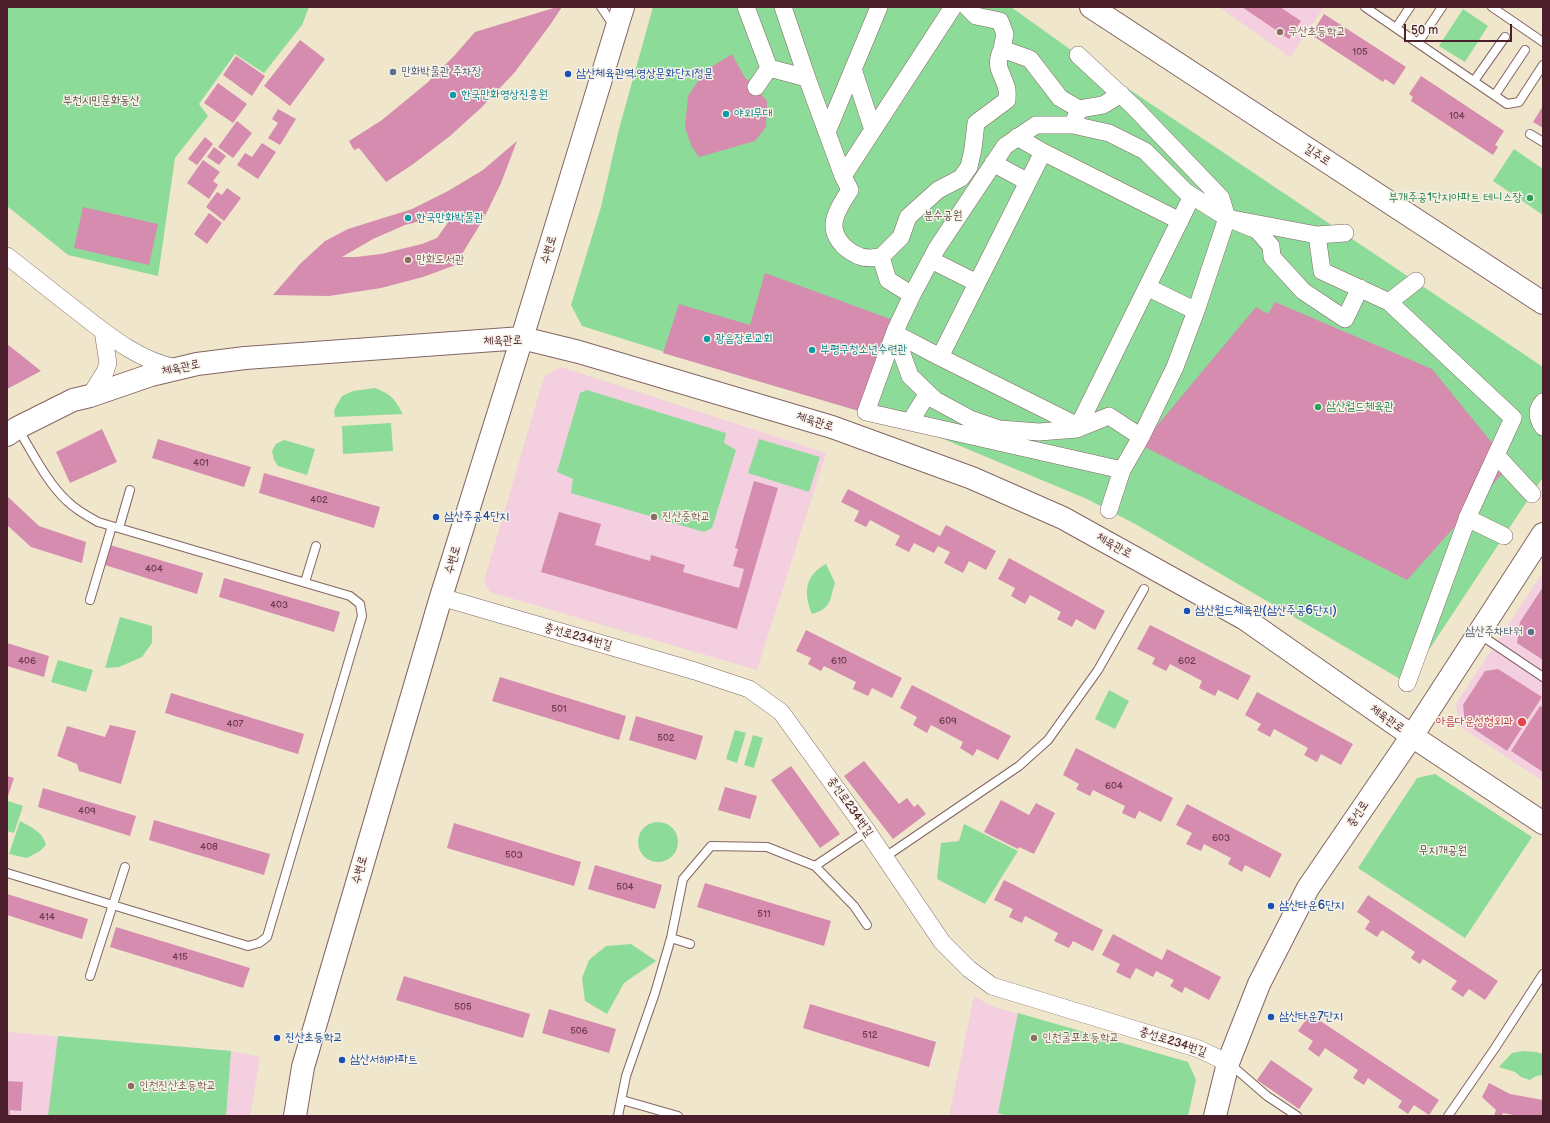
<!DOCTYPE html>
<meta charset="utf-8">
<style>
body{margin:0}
#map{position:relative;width:1550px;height:1123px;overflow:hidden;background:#efe6cc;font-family:"Balsamiq Sans",sans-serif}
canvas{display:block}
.frame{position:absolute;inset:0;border:8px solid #4a1f2b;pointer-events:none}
.scale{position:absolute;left:1404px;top:24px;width:108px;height:18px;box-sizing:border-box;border:2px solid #4a1f2b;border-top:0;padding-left:5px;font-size:12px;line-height:14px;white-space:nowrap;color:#4a1f2b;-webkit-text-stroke:3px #f7f3e8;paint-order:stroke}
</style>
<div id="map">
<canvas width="1550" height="1123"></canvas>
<div class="frame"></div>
<div class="scale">50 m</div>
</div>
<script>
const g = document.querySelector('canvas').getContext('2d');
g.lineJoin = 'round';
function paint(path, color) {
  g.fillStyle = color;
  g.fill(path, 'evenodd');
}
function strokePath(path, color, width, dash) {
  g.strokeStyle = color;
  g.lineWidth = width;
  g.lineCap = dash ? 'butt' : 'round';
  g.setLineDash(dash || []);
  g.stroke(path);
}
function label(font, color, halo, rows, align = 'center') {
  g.font = font + ' "Balsamiq Sans","Poor Story",sans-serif';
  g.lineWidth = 3;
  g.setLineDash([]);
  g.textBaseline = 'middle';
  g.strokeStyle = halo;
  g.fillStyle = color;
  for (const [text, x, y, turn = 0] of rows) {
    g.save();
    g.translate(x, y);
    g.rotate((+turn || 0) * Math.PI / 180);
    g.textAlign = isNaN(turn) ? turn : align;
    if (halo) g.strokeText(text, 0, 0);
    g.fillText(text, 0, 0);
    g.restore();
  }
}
paint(new Path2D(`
 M1219,7H1324L1290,57Z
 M561,367L826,453L757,670L490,592L484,581L544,377Z
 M1543,572V781L1459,726L1456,704Z
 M974,996L991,1006L1188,1062L1196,1080L1188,1116H949Z
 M7,1032L231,1051L260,1057L250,1116H7Z`), '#f3cfdf');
paint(new Path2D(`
 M7,7H309L302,25L264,73L235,54L199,104L208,116L175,158L158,276L68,255L7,206Z
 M653,7H1011L1078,55L1543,367V477L1407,683L1137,525L1087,499L898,420L859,411L735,374L582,326L571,305L601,207L619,129Z
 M1463,9L1488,26L1465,62L1439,46Z
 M1514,149L1543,169V215L1493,181Z
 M375,388C392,395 394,398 403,414L335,417L334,410L342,396L353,391Z
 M587,390L726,433L724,443L736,450L712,528L704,532L571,493L573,479L557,472L580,393Z
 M391,423L393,451L343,454L342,426Z
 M759,439L820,457L809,492L748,473Z
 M284,440L315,449L307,475L278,466L274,460L272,451L276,444Z
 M826,564L835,583C829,601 832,608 812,614C803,593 805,575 826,564Z
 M120,617L152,626V643L142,657L119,667L105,668Z
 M58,660L93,670L86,692L51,682Z
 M1109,690L1129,701L1115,729L1095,719Z
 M735,730L746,733L737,763L726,759Z
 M753,735L763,738L754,768L744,765Z
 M1435,774L1532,837L1465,938L1358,868L1417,778Z
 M8,801L23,806L14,833L7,831Z
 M20,821C31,827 43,832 46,845L40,851L27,858L9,854Z
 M638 842a20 20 0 1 1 40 0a20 20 0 1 1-40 0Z
 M964,824L1018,851L985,904L937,879L941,843L959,841Z
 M631,944L656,961L624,983L607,1014L585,1001L582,978L589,960L606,946Z
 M1018,1013L1188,1062L1196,1080L1188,1116H1008L998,1113Z
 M58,1036L231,1051L226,1116H48Z
 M1523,1051L1536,1052L1543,1054V1075L1536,1076L1530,1080L1521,1077L1515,1072L1499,1067L1512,1053Z`), '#8ddb99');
paint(new Path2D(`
 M557,7H562L550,25L515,72L482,107L450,136L412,165L386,182L359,148L354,150L349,141L382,120L427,83L454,56L475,32Z
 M1242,7H1280L1301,21L1289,39Z
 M1324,14L1406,67L1394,85L1385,79L1383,82L1313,36L1315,34L1313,32Z
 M300,40L325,59L290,106L264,86Z
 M732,54L745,78L751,82L767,101L766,127L755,141L699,157L692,147L685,128L688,96L705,71Z
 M236,56L265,76L252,96L223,75Z
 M1421,76L1504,131L1495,145L1498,147L1493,155L1411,101L1413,97L1409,94Z
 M218,83L247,104L233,123L204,103Z
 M1543,106V128L1533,122Z
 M278,109L296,119L280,145L268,138L278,123L272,119Z
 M237,121L252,133L233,158L218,147Z
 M205,137L213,144L197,165L188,159Z
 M517,141L501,183L484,218L459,259L461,263L423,277L381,288L329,296L273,295L300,264L325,241L348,229L412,209L448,191L483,170ZM446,214H454L437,238L422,244L381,254L356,257H342L373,239L405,225Z
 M262,143L276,152L258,179L237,165L245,153L252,157Z
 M214,147L226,156L219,165L207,157Z
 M203,160L220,172L213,181L218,185L209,199L187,183Z
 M227,188L241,198L224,221L206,207L217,192L222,195Z
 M83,207L158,224L149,265L74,248Z
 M209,213L222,223L207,244L194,234Z
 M765,273L893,320L859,411L663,353L679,304L750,325Z
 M1275,302L1432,369L1510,465L1407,580L1141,445L1256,307L1268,314Z
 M7,344L41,371L7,389Z
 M102,429L117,462L70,483L56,452Z
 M158,439L251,467L244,487L152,458Z
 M264,473L380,507L374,528L259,493Z
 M754,481L778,488L737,629L541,572L559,512L601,524L595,545L650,561L651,555L685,565L683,572L739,588L744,569L733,566L738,549L735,548Z
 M848,489L940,536L946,525L996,551L986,570L969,561L963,573L944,563L950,552L938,546L934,553L914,543L909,552L895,545L900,536L870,520L866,527L854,521L859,511L841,502Z
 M7,496L39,526L86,542L82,563L31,547L7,525Z
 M110,545L203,573L197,594L105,565Z
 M1009,558L1105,611L1095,630L1076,619L1072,627L1057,619L1061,612L1030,595L1025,604L1011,596L1015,588L998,579Z
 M224,578L340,612L334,632L219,597Z
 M1543,587V660L1517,643L1520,622Z
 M1150,625L1251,676L1238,700L1218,690L1215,696L1199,688L1202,681L1170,664L1166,671L1152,664L1155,658L1137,649Z
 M806,630L902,678L892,698L872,688L868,696L853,689L856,682L824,666L821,671L808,664L811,658L796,651Z
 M7,643L49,656L44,677L7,666Z
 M1498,669L1542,697L1507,751L1465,723L1463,705L1485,671Z
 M500,677L626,716L619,740L492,701Z
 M912,685L1011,736L998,760L977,749L973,756L960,748L963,742L931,725L927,733L913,725L917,717L900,708Z
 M1257,692L1353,744L1341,765L1321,754L1317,762L1304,755L1308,748L1274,729L1270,737L1257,730L1261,724L1245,715Z
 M171,693L304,734L298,754L165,713Z
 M1540,706L1543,707V772L1511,751Z
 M636,716L703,736L696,760L629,740Z
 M110,725L136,731L121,784L79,771L77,764L57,756L67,726L105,737Z
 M1076,748L1173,798L1161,822L1139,811L1135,819L1122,813L1125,806L1093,790L1090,796L1076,789L1079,784L1063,775Z
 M864,761L899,804L907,798L914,807L918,804L926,814L893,839L844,776Z
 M791,766L840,834L820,848L771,780Z
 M7,776L14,778L7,799Z
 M725,787L757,796L750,819L718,810Z
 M43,788L136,816L130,836L38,807Z
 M1001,800L1029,815L1036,803L1055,813L1034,854L1019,847L1018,849L984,832Z
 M1187,804L1282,854L1270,878L1245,865L1242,872L1228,864L1231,858L1204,844L1201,851L1186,844L1192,833L1176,825Z
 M154,820L270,854L264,875L149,840Z
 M454,823L581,862L574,886L447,848Z
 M595,865L662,885L655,909L588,889Z
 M1004,880L1103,930L1093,951L1073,941L1069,948L1054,941L1058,933L1025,916L1022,923L1009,917L1013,909L994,900Z
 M705,883L831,921L824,946L697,907Z
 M7,894L88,919L82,939L7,915Z
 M1368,895L1498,981L1485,1000L1469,989L1463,997L1451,989L1457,981L1423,959L1420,964L1411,958L1415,952L1382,930L1377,937L1365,929L1370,921L1357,912Z
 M116,927L250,968L243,988L110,947Z
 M1113,934L1162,960L1167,949L1221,977L1209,1000L1185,987L1182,993L1170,986L1174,980L1156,971L1153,977L1136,968L1130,979L1116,972L1120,964L1102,955Z
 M404,976L530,1014L523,1038L396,1000Z
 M810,1004L936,1042L929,1067L803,1028Z
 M549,1009L616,1029L609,1053L542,1033Z
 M1310,1014L1439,1100L1429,1115L1414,1105L1408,1114L1398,1107L1402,1101L1368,1078L1364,1085L1353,1078L1358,1070L1325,1048L1319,1057L1308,1049L1313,1041L1298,1031Z
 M1271,1060L1313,1089L1299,1109L1257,1080Z
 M7,1081L23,1082L21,1111L10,1110V1116H7Z
 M1489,1083L1510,1094L1543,1100V1116H1519L1503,1113L1502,1116H1494L1496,1110L1482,1097Z`), '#d58cae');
const lane = new Path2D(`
 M601,7L614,26
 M1365,7L1507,104L1519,102L1543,65
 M1492,7L1543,42
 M1396,28L1410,7
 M1418,43L1442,7
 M1474,81L1505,37
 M1495,95L1525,50
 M1530,134L1543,142
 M119,528L130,490
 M305,582L316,546
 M90,600L112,526
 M1479,634L1543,677
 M885,857L1019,766L1048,740L1098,670L1144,589
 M815,866L854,906L867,925
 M7,873L248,946L259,943L267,937L362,616L360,604L350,596L98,522C87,516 76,510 67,501C46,481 33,453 18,429
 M671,938L690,944
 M90,976L125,867
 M1230,1064L1267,1096L1297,1116
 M622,1100L678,1116
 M618,1116L626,1076L655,993L671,938L683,879L711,846L767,847L815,866L867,831
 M1448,1116L1495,1048L1543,974`);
const street = new Path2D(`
 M746,7L769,68
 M783,7L807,78
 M967,7L976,16L1000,21L1005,34L1002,49L1030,59L1060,98L1079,109
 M1078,55L1133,106L1221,198L1227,218
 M853,69L873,130
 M756,87L769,68L807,78L843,176L850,190C844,199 838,208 835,218C830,235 844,250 859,256C866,259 874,258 881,257
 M1075,119L1079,109L1103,105L1121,94
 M827,132L879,7
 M1017,137L1043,152
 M993,163L1028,182
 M843,176L953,7
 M1345,233L1317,235L1322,271L1389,302L1513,418L1469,514L1407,683
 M7,256C29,273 50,290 72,307C103,331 137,361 177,368
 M931,260L977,283
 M1147,287L1196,311
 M912,295L888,280L881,257L901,237L908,217L938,190L961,178L969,167L973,149L976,123L1007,100C1007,95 1008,90 1006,86C1001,70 994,67 1002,49
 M1389,302L1416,281
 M896,329L866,412L1122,470
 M898,335L940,357
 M90,396L105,372L108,363L103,331
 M1543,402C1536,410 1537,418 1543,427
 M910,422L928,393
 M1078,426L940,357L1043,152L1180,221
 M1077,429L1192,196
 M1141,437L1109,416L1077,429L1039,432L999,429L970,419L935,400L910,376L901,351L896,329L912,295L937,248L1005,146L1036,125H1073L1109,133L1145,151L1186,192L1227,218L1257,230L1271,246L1272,257L1303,291L1345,319L1360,288
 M1496,455L1532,494
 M1109,510L1122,470L1141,437L1175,367L1196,311L1227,218L1317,235
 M1467,518L1504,536
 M441,597L695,671L749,689L781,712L867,831L942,942L969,969L992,986L1199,1049L1228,1063`);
const secondary = new Path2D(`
 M1091,7L1543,303
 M7,435L17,428L73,400L90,396L151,375L197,364L245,358L522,338L579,352L832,427L972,478L1063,518L1245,619L1412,736L1543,823
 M295,1116L303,1067L441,597L522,338L623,7
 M1215,1116L1228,1063L1259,984L1308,888L1412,736L1543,534`);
strokePath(lane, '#846563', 10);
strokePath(street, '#846563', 18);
strokePath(secondary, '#846563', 24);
strokePath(lane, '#fff', 8);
strokePath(street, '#fff', 17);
strokePath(secondary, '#fff', 22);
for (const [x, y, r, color] of [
 [1280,32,4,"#8d6e63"],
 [393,72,4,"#5c6f8a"],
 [568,74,4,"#1a4fb4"],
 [453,95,4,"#0f9aa8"],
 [726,114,4,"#0f9aa8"],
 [1530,198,4,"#2e9e5b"],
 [408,218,4,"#0f9aa8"],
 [408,260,4,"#8d6e63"],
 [707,339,4,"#0f9aa8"],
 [812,350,4,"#0f9aa8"],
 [1318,407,4,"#2e9e5b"],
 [436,517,4,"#1a4fb4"],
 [654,517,4,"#8d6e63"],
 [1187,611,4,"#1a4fb4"],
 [1531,632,4,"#5c6f8a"],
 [1522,722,5,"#e0444e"],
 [1271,906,4,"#1a4fb4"],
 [1271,1017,4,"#1a4fb4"],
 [277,1038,4,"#1a4fb4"],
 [1034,1038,4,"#8d6e63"],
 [342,1060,4,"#1a4fb4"],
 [131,1086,4,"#8d6e63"]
]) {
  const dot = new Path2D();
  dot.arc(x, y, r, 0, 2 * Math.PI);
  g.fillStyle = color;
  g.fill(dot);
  strokePath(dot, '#f7f3e8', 1.5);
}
label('10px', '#6d3a4c', null, [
 ["105",1360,52],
 ["104",1457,116],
 ["401",201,463],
 ["402",319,500],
 ["404",154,569],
 ["403",279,605],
 ["406",27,661],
 ["610",839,661],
 ["602",1187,661],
 ["501",559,709],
 ["609",948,721],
 ["407",235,724],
 ["502",666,738],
 ["604",1114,786],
 ["409",87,811],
 ["603",1221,838],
 ["408",209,847],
 ["503",514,855],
 ["504",625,887],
 ["511",764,914],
 ["414",47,917],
 ["415",180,957],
 ["505",463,1007],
 ["506",579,1031],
 ["512",870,1035]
]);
label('12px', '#785e54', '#f7f3e8', [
 ["구산초등학교",1288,32],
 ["만화도서관",416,260],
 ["진산중학교",662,517],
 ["인천굴포초등학교",1042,1038],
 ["인천진산초등학교",139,1086]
], 'left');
label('12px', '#4e5e75', '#f7f3e8', [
 ["만화박물관 주차장",401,72],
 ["삼산주차타워",1523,632,"right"]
], 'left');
label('12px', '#164399', '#f7f3e8', [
 ["삼산체육관역.영상문화단지정문",576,74],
 ["삼산주공4단지",444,517],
 ["삼산월드체육관(삼산주공6단지)",1195,611],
 ["삼산타운6단지",1279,906],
 ["삼산타운7단지",1279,1017],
 ["진산초등학교",285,1038],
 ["삼산서해아파트",350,1060]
], 'left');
label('12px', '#0d838f', '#f7f3e8', [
 ["한국만화영상진흥원",461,95],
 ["야외무대",734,114],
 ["한국만화박물관",416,218],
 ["광음장로교회",715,339],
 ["부평구청소년수련관",820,350]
], 'left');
label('12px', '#5b4e46', '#f7f3e8', [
 ["부천시민문화동산",101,101],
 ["분수공원",943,216],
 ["무지개공원",1443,851]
]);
label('12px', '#4a1f2b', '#f7f3e8', [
 ["길주로",1317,155,33],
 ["수변로",549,250,-73],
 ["체육관로",503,341,-2],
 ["체육관로",181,368,-12],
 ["체육관로",815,422,17],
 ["체육관로",1114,546,29],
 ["수변로",453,560,-73],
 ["충선로234번길",578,637,16],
 ["체육관로",1387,719,35],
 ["충선로234번길",850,807,55],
 ["충선로",1358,814,-56],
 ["수변로",360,870,-74],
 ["충선로234번길",1173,1042,18]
]);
label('12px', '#27864d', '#f7f3e8', [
 ["부개주공1단지아파트 테니스장",1522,198],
 ["삼산월드체육관",1326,407,"left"]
], 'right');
label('12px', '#be3a42', '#f7f3e8', [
 ["아름다운성형외과",1513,722]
], 'right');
</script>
